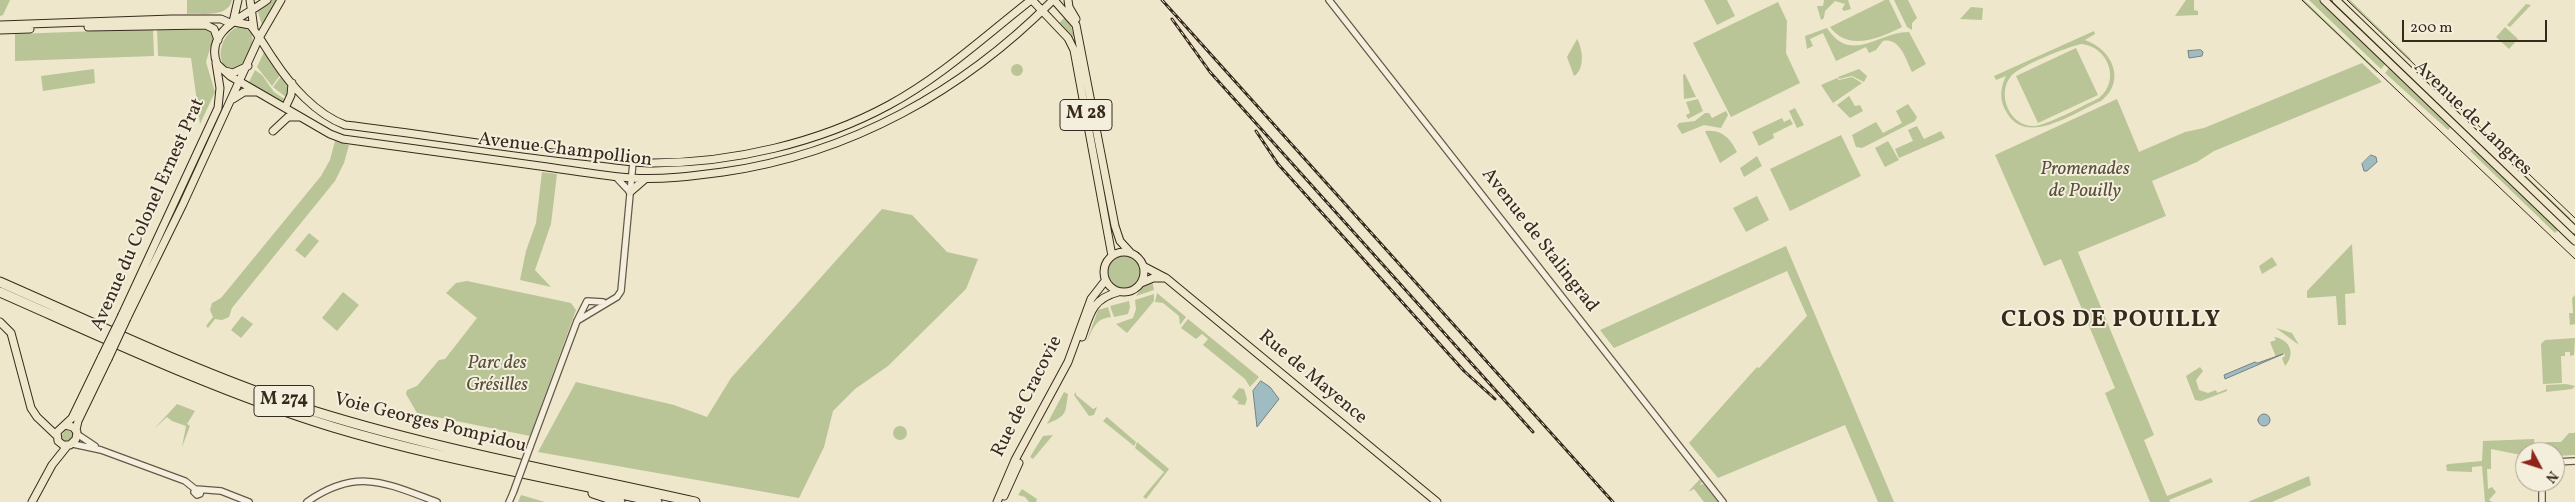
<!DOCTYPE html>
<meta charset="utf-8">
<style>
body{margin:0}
#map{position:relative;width:2575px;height:502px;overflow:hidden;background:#eee7cb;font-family:Vollkorn,serif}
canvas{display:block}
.north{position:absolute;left:2515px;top:442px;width:50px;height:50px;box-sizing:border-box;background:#f4efdd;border:1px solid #a9a090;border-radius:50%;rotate:130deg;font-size:14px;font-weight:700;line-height:20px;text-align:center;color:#38291d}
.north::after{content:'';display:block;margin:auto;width:18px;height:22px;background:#8f2418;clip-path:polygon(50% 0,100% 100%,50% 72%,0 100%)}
.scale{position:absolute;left:2402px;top:20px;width:145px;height:22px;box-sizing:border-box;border:2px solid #38291d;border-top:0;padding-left:6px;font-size:15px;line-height:18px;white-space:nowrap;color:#38291d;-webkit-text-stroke:4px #f4efdd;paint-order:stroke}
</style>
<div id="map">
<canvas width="2575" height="502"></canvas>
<div class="north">N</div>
<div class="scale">200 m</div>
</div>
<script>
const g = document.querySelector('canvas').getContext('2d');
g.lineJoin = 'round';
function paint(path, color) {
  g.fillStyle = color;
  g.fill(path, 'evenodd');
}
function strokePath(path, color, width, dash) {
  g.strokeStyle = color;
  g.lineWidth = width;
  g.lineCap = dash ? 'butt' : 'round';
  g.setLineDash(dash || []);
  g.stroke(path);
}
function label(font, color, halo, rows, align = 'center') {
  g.font = font + ' Vollkorn,serif';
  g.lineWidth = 4;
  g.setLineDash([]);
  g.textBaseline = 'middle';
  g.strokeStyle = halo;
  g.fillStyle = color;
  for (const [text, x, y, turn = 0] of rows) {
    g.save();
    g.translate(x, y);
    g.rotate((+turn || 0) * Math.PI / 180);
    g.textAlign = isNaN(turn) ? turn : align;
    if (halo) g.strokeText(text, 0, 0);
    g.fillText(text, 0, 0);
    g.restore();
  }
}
paint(new Path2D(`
 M0,0H10L3,15L0,16Z
 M187,0H232C228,18 203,13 187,14Z
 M271,0H279L262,25L257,9Z
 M1704,0H1727L1735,16L1717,25Z
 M1824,0H1848L1851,9L1844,11L1842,9L1845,4L1835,1L1825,11L1824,18L1821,20L1817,6H1823Z
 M1885,0H1889L1902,27C1880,38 1848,52 1830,27Z
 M1894,0H1908L1917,18L1912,23V30L1907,27Z
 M2186,0H2194V10L2198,11V15L2175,16Z
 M2301,0H2304L2378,71L2377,73Z
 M2309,0H2321L2387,62L2381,69Z
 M2329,0H2332L2392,57L2390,59Z
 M2338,0H2343L2406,64Z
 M2347,0H2350L2411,59L2410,60Z
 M1778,2L1787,21L1786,53L1800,83L1731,117L1693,43Z
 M2526,4L2531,5L2510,27L2507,25Z
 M1971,7L1983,8L1982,20L1960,19Z
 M1065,17L1071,26L1074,36L1071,38L1059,23Z
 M240,26L246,28L252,35C255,51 245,69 228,70C213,58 223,31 240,26Z
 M2505,27L2518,39L2509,49L2496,37Z
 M157,28L208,30L214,35L206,62L215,92L200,124L191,58L158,56Z
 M1827,28C1851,65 1878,32 1909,32L1926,64L1912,72C1906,60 1900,37 1883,41L1876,50L1869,53L1866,47L1836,61L1823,33L1810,39L1813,46L1807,49L1805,36Z
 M153,29L154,56L15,61V34Z
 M2094,31L2095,34L2085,40C2112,49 2127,81 2101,101C2075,112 2027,147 2007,113C1999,101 2000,88 2006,76L1996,80L1994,76ZM2082,44C2108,47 2121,80 2099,98C2084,105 2050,124 2035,126C2010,128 1995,93 2012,75C2020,66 2069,46 2082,44Z
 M1577,39C1583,49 1585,70 1574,76L1567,57Z
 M2076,48L2098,95L2038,123L2016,76Z
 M265,50L281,74L272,86L257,67Z
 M2362,63L2382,82L2214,151L2197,162L2152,181L2166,216L2078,252L2154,435L2144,440L2167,496L2211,478L2213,482L2169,500L2170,502H2150L2105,393L2115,388L2061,259L2044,266L1995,155L2117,99L2139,152L2185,132L2204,128Z
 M1011 70a6 6 0 1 1 12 0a6 6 0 1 1-12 0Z
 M2390,67L2452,126L2448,130L2385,73Z
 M94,69L95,83L43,91L41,76Z
 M1859,69L1867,76L1864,82L1852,76L1839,79L1838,77Z
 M255,70L262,75L274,92L286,100L280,102L249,82Z
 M2406,71L2460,123L2459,125L2405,73Z
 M1685,74L1696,97L1684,99L1683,75Z
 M282,75L289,86L287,98L273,87Z
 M1852,77L1862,83L1833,103L1821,85L1837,78L1839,80Z
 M1849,96L1855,106L1860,105L1863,111L1850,118L1837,105Z
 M1698,99L1703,111L1688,119L1686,115L1690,113L1686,102Z
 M1908,104L1917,117L1915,121L1862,148L1856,147L1852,135L1876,122L1883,133L1902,123L1896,111Z
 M1795,108L1804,125L1797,128L1789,111Z
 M1726,111L1728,115L1721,128L1704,125L1682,134L1677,126L1679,123L1695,121L1705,113H1709L1712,118Z
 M1782,118L1784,122L1790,119L1793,124L1773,134L1774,138L1759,146L1752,132Z
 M1917,126L1924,139L1941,131L1945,138L1899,158L1895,149L1913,141L1908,130Z
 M1705,131C1722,129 1730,138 1737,152L1720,163Z
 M1841,135L1861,176L1790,211L1770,169Z
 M2484,136L2570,218L2569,220L2483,138Z
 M335,141L349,145L344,163L335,181L232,308L229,317L222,320L215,319L208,328L206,326L213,317L210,310L212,303L221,298L321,176L330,160Z
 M1888,141L1899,160L1885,167L1875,148Z
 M2479,142L2569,227L2567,230L2477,144Z
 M2474,147L2559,229L2555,233L2470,151Z
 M1757,156L1762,166L1744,177L1740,168Z
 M542,172L557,174L551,224L535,270L551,287L520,280L526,251L536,223Z
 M1757,196L1769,220L1746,232L1733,208Z
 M882,209L912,215L947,252L978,259L966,289L888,366L855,389L833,411L824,447L799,498L538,452L576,382L674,405L707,417L731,378Z
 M309,233L319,241L305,258L295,250Z
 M2352,244L2355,293L2345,294L2346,325H2338L2336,296L2307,298V291Z
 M1786,246L1894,502H1878L1845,425L1718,478L1689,443L1757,367L1759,368L1807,316L1787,271L1614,348L1600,330Z
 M1107 272a17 17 0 1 1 34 0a17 17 0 1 1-34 0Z
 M2272,257L2277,265L2262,274L2259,266Z
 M467,281L571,303L576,310L530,436L417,413L406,394L407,390L417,386L439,360L445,359L477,318L446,293L456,283Z
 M1152,281L1154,290L1136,296L1144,285Z
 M343,292L359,305L337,331L322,318Z
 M1157,293L1186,317L1180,325L1179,316L1163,303L1155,302Z
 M1154,294V301L1127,333L1116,324L1133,318L1136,309L1135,300Z
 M2575,295V324L2570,325L2569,313H2573L2572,298Z
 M1129,301L1130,307L1128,314L1114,317L1110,306Z
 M1108,307L1111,317C1094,319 1093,330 1086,343L1098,310Z
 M242,316L253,324L241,338L231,330Z
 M1188,319L1259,377L1250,387L1245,379L1203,345L1208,339L1202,334L1196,339L1181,328Z
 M2276,328L2292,333L2299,345Z
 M2274,337C2290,339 2296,354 2285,366L2282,358L2285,356L2284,353L2276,357L2270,342L2276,340Z
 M2575,338L2574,355L2570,356V352H2565V356H2561L2562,383L2543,384L2541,344L2545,340Z
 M2200,367L2203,371L2196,380L2199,390L2208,393L2216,390L2217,393L2227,389V391L2201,401L2195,400L2186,376Z
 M2566,384L2575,386L2572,389L2546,392V385Z
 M1239,388L1244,389L1247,399L1245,405L1237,404L1239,402L1232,397Z
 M1064,392L1068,394C1065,415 1067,415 1047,424Z
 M1076,392V395L1093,409L1097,407L1094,415L1089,416L1074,395Z
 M177,404L195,411L187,424L190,426L182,447L186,426L172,421L167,417L154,429Z
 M1107,417L1136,442L1134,446L1103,421Z
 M893 433a7 7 0 1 1 14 0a7 7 0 1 1-14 0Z
 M66,429L74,433L69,443L62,441L60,438Z
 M2569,433H2575V455L2555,456V452H2546V442H2561Z
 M1053,435L1033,459L1030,457L1043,436Z
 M2534,439L2535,452H2525V459L2521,455L2491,449V469H2487L2488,489L2492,487L2496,492L2489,500L2492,502H2485L2482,466L2472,467V472L2447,471L2446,465L2449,464L2482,461L2483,441Z
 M1137,442L1169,469L1146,499L1143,497L1164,472L1135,448Z
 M2309,476L2311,485L2272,502H2248Z
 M1700,479L1702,482L1700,485L1704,484L1718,502H1704L1694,489L1688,492Z
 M1022,489L1037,499L1036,502H1029L1025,497L1018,495Z
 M521,495L545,502H518Z`), '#b9c597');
const water = new Path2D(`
 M2201,50L2203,52L2202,56L2189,58L2188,51Z
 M2371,155L2376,157L2377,162L2367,171H2364L2362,164Z
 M2283,354L2225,379L2224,375L2255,362L2257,363Z
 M1261,381L1270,387L1279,399L1257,427L1253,391Z
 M2258 420a6 6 0 1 1 12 0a6 6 0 1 1-12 0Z`);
paint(water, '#a0bcc3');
strokePath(water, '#768181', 1);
const minor = new Path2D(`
 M1329,0L1723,502
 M616,177L630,192
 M577,321L617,297L621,291L633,162
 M77,434L95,446
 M73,444L101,450L185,481L195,489L221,491L249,502
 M530,447L577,321L587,301L603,302
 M2555,462L2575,461
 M2542,482V502
 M195,489L194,492L197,495L200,494L201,490
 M307,502C357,467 386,483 437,502
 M509,502L513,493`);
const major = new Path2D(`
 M250,0L254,29
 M267,0C246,16 204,30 217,64L230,76L330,134L343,139C408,148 474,157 540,166C570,170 601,176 631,178C662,180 693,176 723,172C850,154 963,91 1053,0
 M1032,0L1068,38L1074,50L1112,256
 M1054,0L1076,25L1115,226L1120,241L1130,252
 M1068,0L1069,7L1076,19
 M2324,0L2575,241
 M2336,0L2575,230
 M233,22L238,0
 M234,22L250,25C259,35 266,49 274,60C291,86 316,114 345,125C424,134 502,148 581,156C605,158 629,163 653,163C732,163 819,143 889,105C941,77 985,36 1031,0
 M0,25L172,19H221L230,23
 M88,27L206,25L214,29L218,40
 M0,30L30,29
 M225,71L233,73L248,66
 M233,99L244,92H257
 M285,108L291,95L292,83
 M273,131L288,117H299
 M630,192L645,179
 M1104 272a20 20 0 1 1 40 0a20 20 0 1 1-40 0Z
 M1143,266L1166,278L1437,502
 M1141,283L1153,278H1166
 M122,315L218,108L220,88L216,63
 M127,318L183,204L259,38L281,0
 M0,322L11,333L31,408L37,417L57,436
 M1082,337C1090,314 1092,299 1118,292
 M65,425L73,427L77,432L76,439L70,445H63L58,441L57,432L72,418L102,356
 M76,430L78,421L108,359
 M1004,496L1019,463
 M32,502L52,465L68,445
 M997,502L1015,460L1068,362L1091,299L1105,281`);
const highway = new Path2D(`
 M0,282C98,325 196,372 297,406C427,448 562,472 695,502
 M0,292C109,340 219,392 333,427C439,459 549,477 657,502
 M593,493L620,502`);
strokePath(minor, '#665848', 8);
strokePath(major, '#38291d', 9);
strokePath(highway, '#38291d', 11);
strokePath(minor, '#f4efdd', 5.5);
strokePath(major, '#eee7cb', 7);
strokePath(highway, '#eee7cb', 9);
strokePath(new Path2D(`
 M2302,0L2575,259
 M2347,0L2575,218`), '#38291d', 1);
const rail = new Path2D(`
 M1162,0L1613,502
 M1172,19L1210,72L1533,432
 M1256,131L1278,164L1464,371L1495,399`);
strokePath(rail, '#38291d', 3);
strokePath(rail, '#f4efdd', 1, [4]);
const minorBridge = new Path2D(`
 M513,493L530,447`);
const majorBridge = new Path2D(`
 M102,356L122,315
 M108,359L127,318`);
strokePath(minorBridge, '#665848', 8, []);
strokePath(majorBridge, '#38291d', 9, []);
strokePath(minorBridge, '#f4efdd', 5.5);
strokePath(majorBridge, '#eee7cb', 7);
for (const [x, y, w] of [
 [1086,115,52],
 [284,401,60]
]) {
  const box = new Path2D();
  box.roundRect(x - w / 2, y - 15.5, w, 31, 4);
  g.fillStyle = '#f4efdd';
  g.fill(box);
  strokePath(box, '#38291d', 1);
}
label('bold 18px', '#38291d', null, [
 ["M 28",1086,115],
 ["M 274",284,401]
]);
label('19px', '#38291d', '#f4efdd', [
 ["Avenue de Langres",2472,119,44],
 ["Avenue Champollion",565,151,7],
 ["Avenue du Colonel Ernest Prat",149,215,-66],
 ["Avenue de Stalingrad",1539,241,52],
 ["Rue de Mayence",1312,378,40],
 ["Rue de Cracovie",1028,397,-63],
 ["Voie Georges Pompidou",430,424,14]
]);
label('italic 19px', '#58503c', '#f4efdd', [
 ["Promenades",2085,171],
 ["de Pouilly",2085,193],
 ["Parc des",497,365],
 ["Grésilles",497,387]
]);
g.letterSpacing = '1px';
label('bold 24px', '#38291d', '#f4efdd', [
 ["CLOS DE POUILLY",2111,322]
]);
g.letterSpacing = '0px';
</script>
